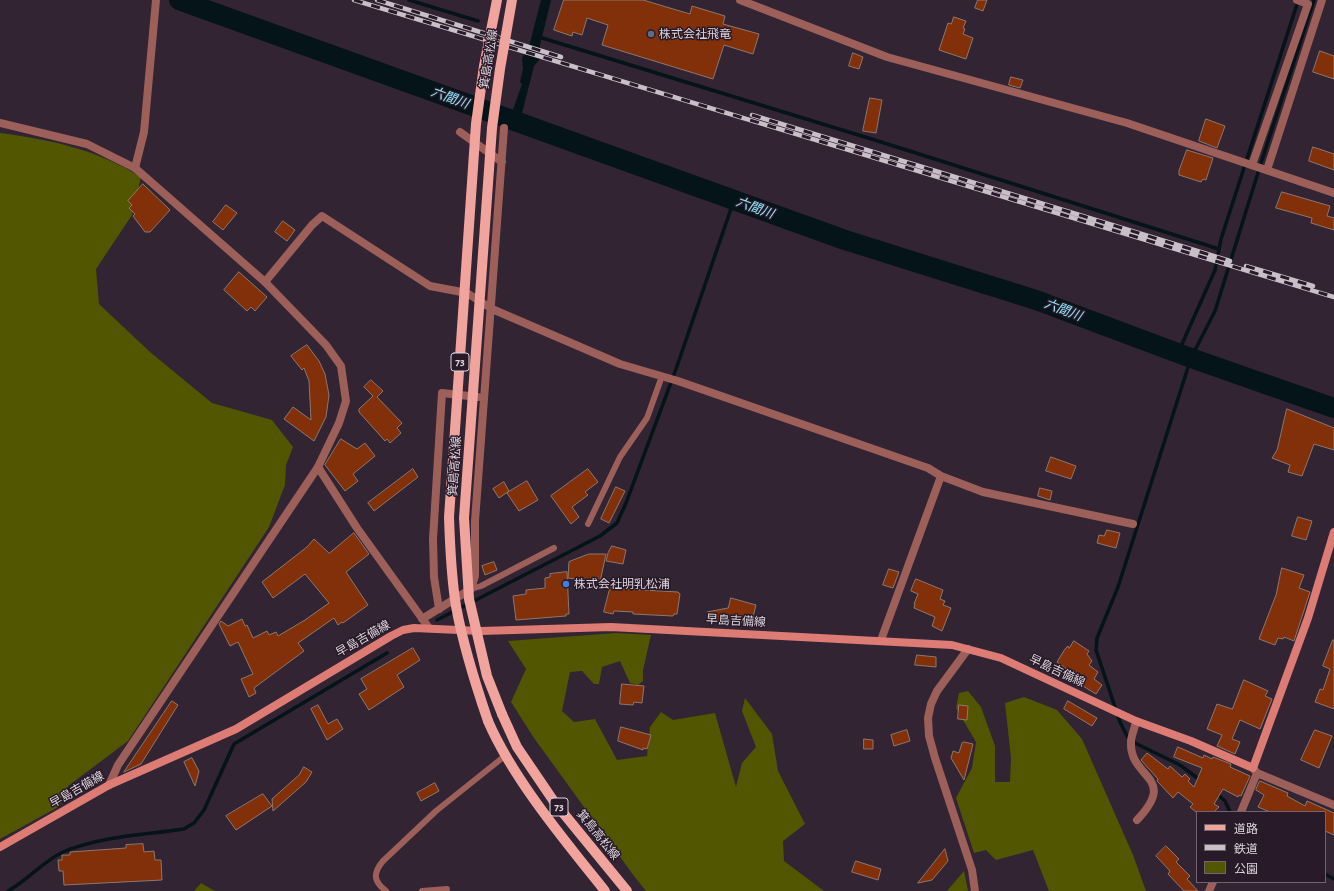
<!DOCTYPE html>
<meta charset="utf-8">
<style>
body{margin:0}
#map{position:relative;width:1334px;height:891px;overflow:hidden;background:#322432;font-family:"Alegreya Sans","Noto Sans JP",sans-serif}
canvas{display:block}
.legend{position:absolute;left:1196px;top:811px;width:130px;height:72px;box-sizing:border-box;background:#281a28;border:1px solid #706470;margin:0;padding:5px 7px;list-style:none;font-size:12px;color:#ddd4dd}
.legend li{display:flex;align-items:center;gap:8px;height:20px}
.legend b{width:20px;border:1px solid #706470}
</style>
<div id="map">
<canvas width="1334" height="891"></canvas>
<ul class="legend">
<li><b style="height:5px;background:#f1a49e"></b>道路</li>
<li><b style="height:5px;background:#c9bfc9"></b>鉄道</li>
<li><b style="height:11px;background:#535600"></b>公園</li>
</ul>
</div>
<script>
const g = document.querySelector('canvas').getContext('2d');
g.lineJoin = 'round';
function paint(path, color) {
  g.fillStyle = color;
  g.fill(path, 'evenodd');
}
function strokePath(path, color, width, dash) {
  g.strokeStyle = color;
  g.lineWidth = width;
  g.lineCap = dash ? 'butt' : 'round';
  g.setLineDash(dash || []);
  g.stroke(path);
}
function label(font, color, halo, rows, align = 'center') {
  g.font = font + ' "Alegreya Sans","Noto Sans JP",sans-serif';
  g.lineWidth = 3;
  g.setLineDash([]);
  g.textBaseline = 'middle';
  g.strokeStyle = halo;
  g.fillStyle = color;
  for (const [text, x, y, turn = 0] of rows) {
    g.save();
    g.translate(x, y);
    g.rotate((+turn || 0) * Math.PI / 180);
    g.textAlign = isNaN(turn) ? turn : align;
    if (halo) g.strokeText(text, 0, 0);
    g.fillText(text, 0, 0);
    g.restore();
  }
}
paint(new Path2D(`
 M0,133C52,140 95,149 141,177L132,215L96,269L99,304L150,352L212,403L272,420L293,447L286,465L285,485L269,527L128,741L68,786L60,806L0,839Z
 M616,633L651,635L643,670V681L638,685L630,683L620,661L602,667L599,684H594L582,671L570,672L562,711L574,722L595,719L617,760L647,756L650,727L661,712L673,720L715,713L736,787L742,763L756,747L742,711L745,698L772,734L778,771L805,824L783,841L784,861L824,891H646L634,876L534,738L511,702L526,669L508,641Z
 M968,691L981,707L995,746V782H1010L1011,758L1005,703L1024,697L1057,710L1082,739L1133,855L1146,891H1049L1033,850L996,860L986,850L974,853L956,798L972,768L976,742L956,708L959,693Z
 M964,871L968,891H947Z
 M201,883L215,891H194Z`), '#535600');
paint(new Path2D(`
 M541,0H551L540,45L539,60L534,66L522,113L513,110L522,84L520,82L523,69L522,58L530,43Z`), '#041418');
strokePath(new Path2D(`
 M409,0L478,21
 M539,37L878,141L1219,249
 M515,121L519,108
 M1178,353L1215,270L1221,239L1298,1
 M437,620L600,536L617,523L626,503L676,369L734,200
 M1200,780L1180,765L1137,744L1127,736L1120,722L1096,650L1097,638L1118,587L1191,358L1215,311L1261,163L1314,0
 M1216,793L1225,801L1230,812
 M1325,874L1334,879
 M8,891C28,880 42,862 63,852C100,836 145,835 184,829L194,823L204,810L234,744L387,653`), '#041418', 3.5);
strokePath(new Path2D(`
 M179,0L845,240L1036,300L1191,358L1334,408`), '#041418', 20);
const building = new Path2D(`
 M564,0H643L690,14L692,6L725,16L723,24L759,34L753,54L724,45L713,79L602,45L608,25L587,18L582,35L573,32L572,36L554,30Z
 M978,0H987L983,11L975,8Z
 M954,17L966,21L963,28L965,29L963,34L973,38L966,59L939,50L948,23L951,24Z
 M1320,51L1334,56V79L1313,72Z
 M853,53L863,57L859,69L849,66Z
 M1011,77L1023,80L1020,88L1009,85Z
 M870,98L882,100L876,133L863,131Z
 M1206,119L1225,126L1217,148L1199,141Z
 M1313,147L1334,154V170L1309,161Z
 M1187,150L1213,158L1206,180L1203,179L1201,182L1179,175V171Z
 M143,184L170,210L150,232H145L133,216L135,214L129,208L132,205L128,201Z
 M1282,192L1330,206L1327,216L1334,218V230L1311,223L1312,218L1276,208Z
 M226,205L237,213L223,230L213,222Z
 M283,221L295,230L287,241L275,232Z
 M239,272L267,297L255,311L251,307L247,311L224,290Z
 M307,345L319,361L325,374L329,395L326,417L314,441L284,419L293,407L311,420L309,381L304,368L302,370L291,356Z
 M371,380L383,391L377,397L402,423L397,428L401,433L390,443L387,439L385,441L359,412V409L373,396L364,387Z
 M1287,409L1334,428V450L1314,444L1302,476L1288,472L1290,465L1272,458L1277,450Z
 M341,439L357,449L365,443L375,456L353,474L358,481L345,491L325,465Z
 M1051,457L1076,466L1071,479L1046,471Z
 M413,469L418,477L374,511L368,503Z
 M588,469L598,482L585,492L588,495L572,507L579,517L571,524L551,496Z
 M527,481L538,500L519,511L507,493Z
 M504,482L509,491L499,498L493,489Z
 M616,487L625,491L609,523L601,519Z
 M1040,488L1052,491L1050,500L1038,496Z
 M1298,517L1312,521L1306,540L1292,536Z
 M1107,530L1120,533L1116,548L1097,543L1099,535L1104,536Z
 M354,533L369,554L346,572L368,605L343,623L342,622L338,625L334,618L298,643L304,651L254,688L256,693L249,697L241,679L253,674L238,642L230,646L219,624L221,621L228,626L242,619L245,626L247,625L253,638L267,631L269,635L276,632L278,636L305,620L329,603L305,574L273,598L262,582L307,547L314,539L329,553Z
 M612,546L626,550L623,564L606,561L608,553Z
 M589,554H606L600,582L568,578L569,562Z
 M494,562L497,570L485,575L482,566Z
 M1282,568L1304,575L1299,588L1310,592L1294,641L1284,637L1283,639L1278,638L1275,645L1259,639L1276,595Z
 M889,569L899,572L893,588L883,585Z
 M567,572L569,614H566V616L516,620L513,596L526,594V590L545,588V578L550,577V574Z
 M916,579L943,590L940,599L945,601L943,605L951,608L942,631L932,626L935,617L914,608L915,604H914L918,594L911,591Z
 M611,585L625,589L678,592L680,594L677,614H674L673,616L633,614V612L614,611L613,614L604,612Z
 M731,598L756,605L753,617L750,616L749,623L710,620L707,612L728,608Z
 M1333,640H1334V709L1315,702L1320,689L1323,690L1330,669L1323,666Z
 M1074,641L1089,651L1087,654L1092,661L1089,665L1098,672L1094,679L1102,685L1096,694L1078,683L1080,679L1057,662L1065,649L1068,646L1069,648Z
 M413,648L420,660L397,675L404,687L369,710L359,694L367,689L361,679Z
 M917,655L936,657V667L915,665Z
 M1244,680L1268,691L1265,696L1272,699L1260,729L1240,720L1232,739L1240,742L1235,754L1217,746L1222,735L1207,729L1217,704L1232,709Z
 M622,684L644,686L642,703L634,702L633,705L620,704Z
 M172,701L178,705L141,764L124,772Z
 M1068,701L1097,718L1092,726L1064,709Z
 M318,705L328,724L337,719L343,729L327,740L311,709Z
 M959,705L968,706L967,720L958,719Z
 M621,727L651,735L647,749L643,748V750L618,741Z
 M907,730L910,741L894,746L891,735Z
 M1315,730L1332,736L1319,768L1301,760Z
 M864,739L873,740V749H864Z
 M964,742L973,744L964,780L951,758L953,751L959,753L962,743Z
 M1178,747L1203,758L1204,755L1212,759L1213,757L1231,764L1230,767L1250,776L1241,796L1239,795L1238,797L1223,789L1214,804L1219,807L1214,812H1196L1190,807L1193,804L1178,792L1173,798L1157,781L1158,779L1141,760L1147,753L1168,769L1170,766L1182,777L1185,774L1190,779L1188,781L1194,787L1202,768L1174,757Z
 M192,758L199,771L195,786L184,762Z
 M304,767L312,772L306,782L273,811L272,799L299,775Z
 M1260,781L1288,793L1287,796L1305,806L1307,801L1334,813V835L1325,831V812H1270L1258,807L1264,795L1256,790Z
 M435,783L439,791L421,801L417,793Z
 M263,794L272,806L236,830L226,816Z
 M143,844L144,852L154,851L155,860H161L162,880L64,885L63,871H59L58,860H62V855H70V852L126,848V845Z
 M1166,846L1179,859L1176,862L1190,876L1187,879L1198,891H1184L1168,874L1170,871L1156,856Z
 M945,849L948,861L932,880L918,883Z
 M856,861L881,869L878,880L852,872Z`);
paint(building, '#82300a');
strokePath(building, '#8e776e', 1);
strokePath(new Path2D(`
 M588,524L620,457L647,418L662,376
 M471,589L481,586L554,548
 M386,891C373,881 373,873 383,861L436,811L506,755
 M422,891L447,889`), '#9c5f5a', 6);
strokePath(new Path2D(`
 M740,0L887,57L1127,123L1334,193
 M460,132L502,162
 M1252,165L1308,4L1297,0
 M135,168L144,132L156,0
 M1267,170L1322,0
 M265,282L312,225L322,216L430,286L467,293L492,309L620,364L678,381L928,468L941,476L881,640
 M941,476L983,492L1133,524
 M439,609L434,577L433,539L442,393L478,397
 M422,619L471,589L475,576V521L504,128
 M1136,721C1135,728 1131,736 1131,742C1129,779 1179,776 1137,820
 M1253,768L1257,773L1334,805
 M109,785L118,765L318,467L357,528L429,628
 M1241,812L1257,773
 M1209,891L1213,882`), '#9c5f5a', 8);
strokePath(new Path2D(`
 M0,123L87,144L135,168L265,282L326,345L341,366L346,401L339,423L318,467
 M968,649L937,691L931,704L928,718L929,736L935,758L972,870L975,891`), '#9c5f5a', 8);
strokePath(new Path2D(`
 M0,847L109,785L236,729L391,636L403,630L414,628L481,631L611,627L952,645L1001,658L1136,721L1191,741L1253,768L1308,618L1334,532`), '#dd7b75', 8);
strokePath(new Path2D(`
 M502,714L517,747L555,803L627,891
 M488,721C513,779 565,841 605,891`), '#f1a49e', 10);
const rail = new Path2D(`
 M354,0L1334,297
 M377,0L561,57
 M752,115L1230,261
 M1246,266L1313,286`);
strokePath(rail, '#c9bfc9', 4.5);
strokePath(rail, '#281a28', 3, [9]);
strokePath(new Path2D(`
 M502,714L487,676L469,599L464,518L492,128L500,69L512,0
 M488,721C475,683 463,645 456,606C451,576 450,547 449,517L476,124L484,66L497,0`), '#f1a49e', 10);
for (const [x, y, r, color] of [
 [651,34,4,"#5c6f8a"],
 [566,584,4,"#3f7fe0"]
]) {
  const dot = new Path2D();
  dot.arc(x, y, r, 0, 2 * Math.PI);
  g.fillStyle = color;
  g.fill(dot);
  strokePath(dot, '#281a28', 1.5);
}
for (const [x, y, w] of [
 [460,362,18],
 [559,807,18]
]) {
  const box = new Path2D();
  box.roundRect(x - w / 2, y - 9, w, 18, 3);
  g.fillStyle = '#281a28';
  g.fill(box);
  strokePath(box, '#ddd4dd', 1);
}
label('bold 11px', '#ddd4dd', null, [
 ["73",460,362],
 ["73",559,807]
]);
label('12px', '#ddd4dd', '#281a28', [
 ["株式会社飛竜",659,34],
 ["株式会社明乳松浦",574,584]
], 'left');
label('12px', '#ddd4dd', '#281a28', [
 ["箕島高松線",489,59,-81],
 ["箕島高松線",455,466,-86],
 ["早島吉備線",736,621,3],
 ["早島吉備線",363,639,-30],
 ["早島吉備線",1057,671,25],
 ["早島吉備線",77,790,-30],
 ["箕島高松線",598,835,51]
]);
label('italic 13px', '#8de7fc', '#281a28', [
 ["六間川",450,98,20],
 ["六間川",755,208,20],
 ["六間川",1063,310,21]
]);
</script>
